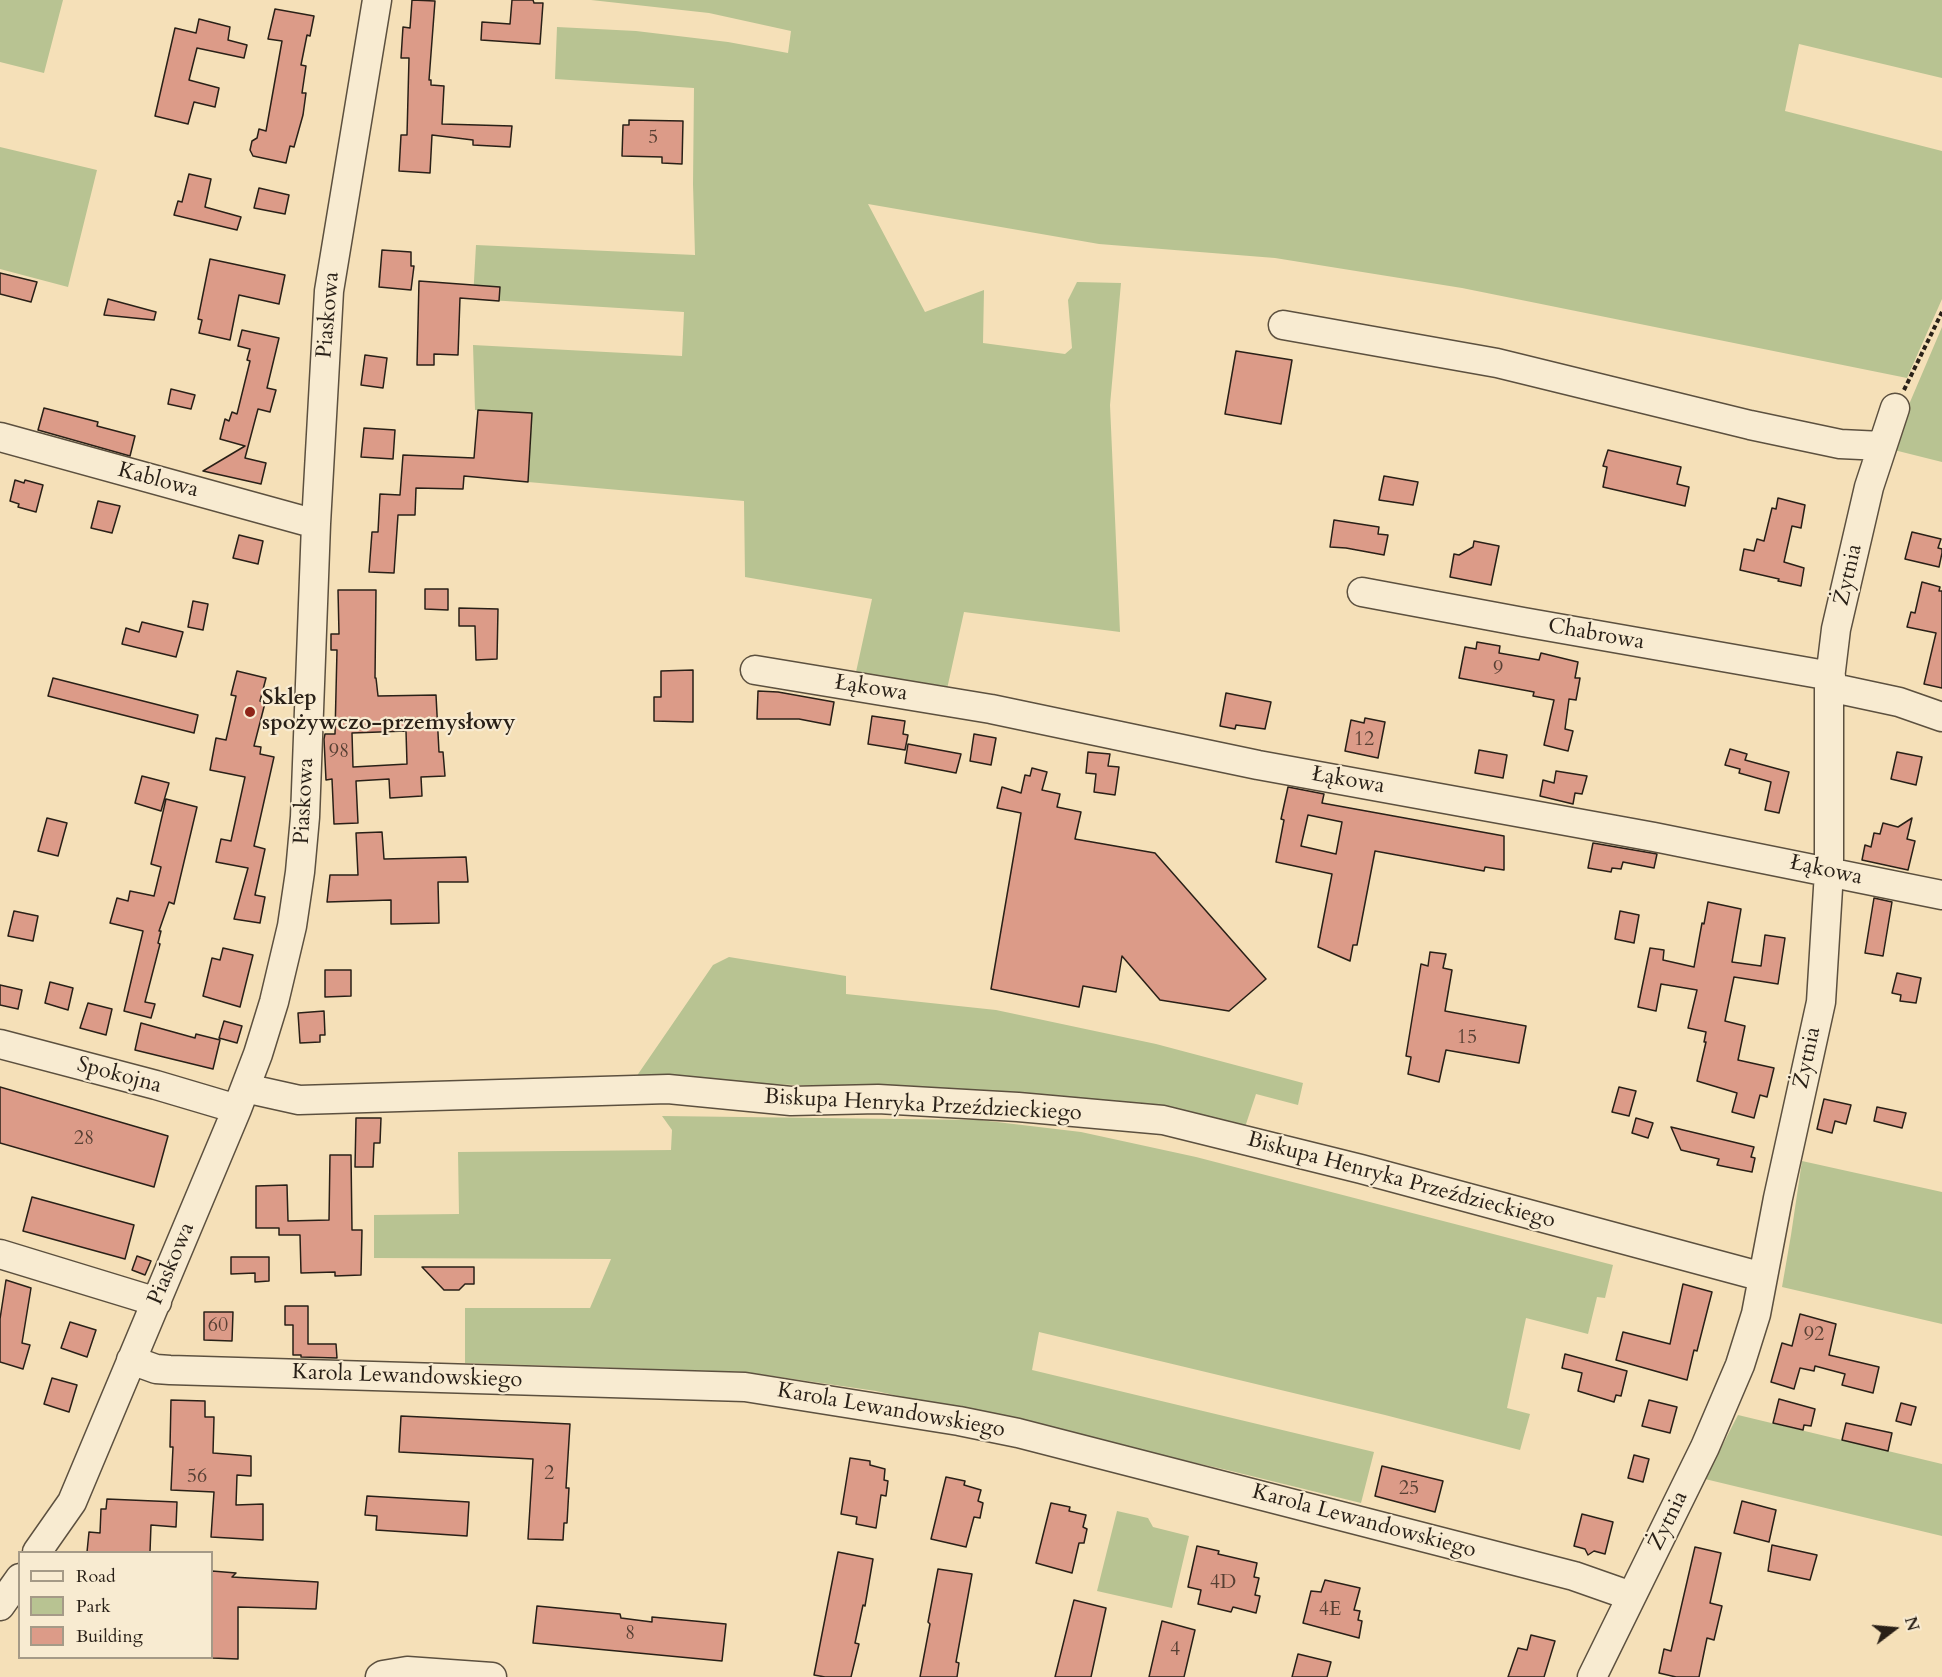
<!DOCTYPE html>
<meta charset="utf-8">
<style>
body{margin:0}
#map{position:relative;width:1942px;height:1677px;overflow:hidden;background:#f5e0b8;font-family:Cardo,serif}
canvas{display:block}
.legend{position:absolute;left:18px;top:1551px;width:195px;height:108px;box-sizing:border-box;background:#f8ebd1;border:2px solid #a59a87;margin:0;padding:8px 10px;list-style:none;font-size:18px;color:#292017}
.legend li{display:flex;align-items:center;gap:12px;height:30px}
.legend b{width:30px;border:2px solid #a59a87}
.north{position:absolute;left:1864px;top:1599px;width:60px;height:60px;-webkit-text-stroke:4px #f8ebd1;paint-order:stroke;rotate:74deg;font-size:16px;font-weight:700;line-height:24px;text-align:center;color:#292017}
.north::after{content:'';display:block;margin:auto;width:21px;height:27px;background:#292017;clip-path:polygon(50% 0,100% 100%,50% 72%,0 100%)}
</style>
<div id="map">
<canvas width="1942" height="1677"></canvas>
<ul class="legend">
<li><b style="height:8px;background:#f8ebd1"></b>Road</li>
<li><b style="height:16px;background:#b8c392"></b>Park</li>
<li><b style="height:16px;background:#dc9b88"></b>Building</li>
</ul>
<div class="north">N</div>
</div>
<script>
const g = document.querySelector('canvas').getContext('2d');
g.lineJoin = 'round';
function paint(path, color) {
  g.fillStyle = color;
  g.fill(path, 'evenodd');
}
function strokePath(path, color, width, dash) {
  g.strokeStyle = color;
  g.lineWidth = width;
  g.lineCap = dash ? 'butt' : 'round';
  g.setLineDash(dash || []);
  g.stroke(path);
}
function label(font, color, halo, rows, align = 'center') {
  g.font = font + ' Cardo,serif';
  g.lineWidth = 4.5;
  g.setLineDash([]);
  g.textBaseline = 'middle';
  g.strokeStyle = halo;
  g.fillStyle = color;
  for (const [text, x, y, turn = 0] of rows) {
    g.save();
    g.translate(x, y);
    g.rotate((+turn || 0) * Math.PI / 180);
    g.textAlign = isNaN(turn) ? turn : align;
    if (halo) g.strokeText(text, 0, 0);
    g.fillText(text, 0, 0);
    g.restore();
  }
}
paint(new Path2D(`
 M0,0H63L44,73L0,62Z
 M591,0H1942V78L1799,44L1785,111L1942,151V299L1907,378L1462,288L1275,258L1099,244L868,204L925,312L984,290L983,343L1065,354L1072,348L1068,300L1077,282L1121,283L1110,405L1120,632L964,612L947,689L856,672L872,599L745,577L744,501L528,482L532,413L475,410L473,345L682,356L684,312L473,299L476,245L695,255L693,184L694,88L555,79L557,27L636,31L728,42L788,53L791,31L709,13Z
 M0,147L97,170L68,287L0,269Z
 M1942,327V462L1890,449Z
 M729,957L846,976V994L996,1010L1156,1044L1303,1083L1298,1105L1256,1094L1243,1133L928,1089L634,1080L713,965Z
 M662,1116L980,1120L1081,1132L1196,1157L1613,1265L1605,1298L1597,1297L1588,1334L1526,1318L1507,1408L1530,1414L1520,1450L1385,1415L1039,1332L1032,1370L1374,1452L1361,1503L1227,1470L876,1391L745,1372L465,1363V1308H590L611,1259L374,1258V1215L459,1214L458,1152L671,1150L672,1130Z
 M1802,1161L1942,1192V1324L1782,1287L1791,1235Z
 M1738,1415L1942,1464V1536L1705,1479Z
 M1117,1511L1148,1518L1153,1527L1189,1536L1172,1608L1097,1591Z`), '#b8c392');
const building = new Path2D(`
 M412,0L435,1L429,80H431V85L444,86L442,124L512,126L510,147L473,145V140L432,135L430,173L399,171L401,135H407L409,58H401L403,27L410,28Z
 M512,0H533L534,3H543L540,44L481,40L482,22L510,24Z
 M275,9L314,16L310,36L307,35L301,65L306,66L302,93H306L303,115L294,147L290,146L286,163L253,156L250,150L252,141L257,138L259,129L266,131L282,41L268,39Z
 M199,19L230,27L228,40L247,45L244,58L197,48L189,80L219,88L215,107L194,102L188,124L155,116L175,28L196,33Z
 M629,120L683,121L682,164L662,163V157L622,156L623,125H629Z
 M189,174L211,179L205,207L241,217L237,230L174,215L178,201L182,202Z
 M259,188L289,195L285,214L254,208Z
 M382,250L411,252V266H414L411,290L379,287Z
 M210,259L285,275L279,304L239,295L230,340L199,333L202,320L198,319Z
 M0,273L37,282L31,302L0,294Z
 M419,281L500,287L499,301L460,298L458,355L434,354V365H417Z
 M108,299L156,312L154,320L104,315Z
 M242,330L279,338L267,388L276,390L270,412L258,409L245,458L266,463L261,484L203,471L245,446L220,439L225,419L229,421L232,412L237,414L250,361L247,360L250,349L238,346Z
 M1236,351L1292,360L1281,424L1225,414Z
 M365,355L387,358L383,388L361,385Z
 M171,389L195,395L191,409L168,404Z
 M44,408L98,422L97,426L135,436L130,456L38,430Z
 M478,410L532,413L528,482L464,476L463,489L416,488L415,515H398L394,573L369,572L372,532H378L380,494L400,495L403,455L474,458Z
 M364,428L395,430L393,459L361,457Z
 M1608,450L1681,467L1677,484L1689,487L1685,506L1603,487L1607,467L1603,466Z
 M1384,476L1418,482L1413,505L1379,500Z
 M15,480L24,483L25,480L43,485L36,512L18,507L19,504L10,501Z
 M1778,498L1805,505L1801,528L1792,526L1784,562L1804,568L1801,586L1778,581L1779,579L1740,570L1744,549L1754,551L1757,539L1764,541L1772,508L1776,509Z
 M98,501L120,506L112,533L91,528Z
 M1334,520L1379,527L1378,534L1388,535L1384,555L1346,548L1330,547Z
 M1912,532L1941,539L1938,548L1942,549V553L1939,567L1905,559Z
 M239,535L263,541L258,564L233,558Z
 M1474,541L1499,546L1491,585L1450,577L1454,554L1459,555L1473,547Z
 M1922,582L1940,587L1939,591H1942V688L1924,684L1936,633L1907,627L1911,612L1915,613Z
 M425,589H448V610L425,609Z
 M338,590H376L375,678H376L378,696L436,695L439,752H443L445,776L421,777L422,796L390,798L389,779L356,781L358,823L334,824L332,779L326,780L324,739L325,734H335L337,650H331V634H339ZM406,731L407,764L353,767L352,733Z
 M193,601L208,604L203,630L188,627Z
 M459,608L498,609L497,659L476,660L475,626H459Z
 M142,622L183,632L176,657L122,644L126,628L139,632Z
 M1477,642L1500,646L1499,653L1539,660L1541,653L1578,662L1575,678H1580L1576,700L1569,699L1565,729L1573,731L1568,751L1544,745L1554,700L1533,696L1534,692L1459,678L1465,647L1476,649Z
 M693,670V722L654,721V697H661V671Z
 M237,671L266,678L260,701L265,703L254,746L261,747L260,754L274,757L254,846L265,849L255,895L265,897L260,923L234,919L248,868L216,862L221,839L231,841L245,777L210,770L216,738L226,740L236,696L231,695Z
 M53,678L198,715L194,733L48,696Z
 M758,691L778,692L834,702L830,725L799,719H757Z
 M1226,693L1271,702L1265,729L1236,725L1235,729L1220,726Z
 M872,716L905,721L903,734L908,735L905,750L868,744Z
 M1365,718L1385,722L1378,758L1345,751L1351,720L1364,723Z
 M974,734L996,738L991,765L970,761Z
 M908,744L961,754L956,773L905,763Z
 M1730,749L1747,754L1745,760L1789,772L1779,813L1765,810L1771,782L1739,773L1740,769L1725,765Z
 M1479,750L1507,755L1503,778L1475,773Z
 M1088,752L1110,754L1108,766L1119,767L1115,795L1094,792L1096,774L1086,773Z
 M1897,752L1922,757L1916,785L1891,779Z
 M1032,768L1047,772L1042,790L1060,794L1057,807L1081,812L1075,839L1155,853L1266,979L1229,1011L1160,1000L1122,956L1116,992L1083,986L1079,1007L991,989L1021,813L997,808L1002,787L1021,793L1025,775L1030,776Z
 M1556,771L1587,776L1582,794L1575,793L1573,804L1540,796L1543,780L1554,783Z
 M142,776L169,783L161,811L135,803Z
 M1288,787L1324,794L1322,803L1504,836V870L1485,867L1484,871L1375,851L1357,945H1353L1350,961L1318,947L1332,874L1276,862L1284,820L1281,819ZM1308,815L1342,822L1336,854L1301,846Z
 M166,799L197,807L174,904L169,902L159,931H161L158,943L160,944L145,1002L155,1004L151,1018L124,1011L143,931L110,923L117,898L128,901L130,891L154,896L161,867L151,864Z
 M47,818L67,823L58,856L38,851Z
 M1912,818L1907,839L1915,841L1908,870L1862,860L1865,845L1871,847L1874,833L1880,834L1883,823L1898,827Z
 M382,832L384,859L466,857L468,882H438L439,923L391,924V900L327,902L330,875H358L356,833Z
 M1593,843L1657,854L1654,868L1623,862L1621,869L1612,868L1611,872L1588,868Z
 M1874,898L1892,902L1883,956L1865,953Z
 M1708,902L1741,909L1732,962L1761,966L1765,935L1785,938L1778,984L1734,977L1725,1021L1745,1026L1738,1060L1774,1068L1767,1097L1760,1095L1754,1118L1732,1112L1737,1093L1697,1081L1706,1042H1704L1706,1032L1688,1028L1697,990L1661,984L1656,1011L1638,1007L1650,948L1664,950L1663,960L1694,967L1702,923L1704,924Z
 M14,911L38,916L33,941L8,936Z
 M1620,911L1639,915L1634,943L1615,939Z
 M223,948L253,955L240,1007L203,996L212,958L220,960Z
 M1430,952L1446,954L1443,968L1452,970L1445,1011L1526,1026L1519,1063L1446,1050L1439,1082L1408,1074L1411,1057L1406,1056L1421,964L1428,966Z
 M325,970H351V996L325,997Z
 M1897,973L1921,978L1916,1003L1900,1001L1901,995L1892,993Z
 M50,982L73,988L68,1010L45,1003Z
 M0,985L22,990L18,1009L0,1005Z
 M88,1003L112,1009L106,1035L80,1028Z
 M324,1011L325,1035H320V1042L300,1043L298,1013Z
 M224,1021L242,1026L237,1043L219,1038Z
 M141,1023L195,1038L196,1034L220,1040L213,1069L135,1050Z
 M0,1087L168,1136L154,1187L0,1143Z
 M1619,1087L1636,1091L1629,1116L1612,1112Z
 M1824,1099L1851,1105L1846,1124L1835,1121L1832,1133L1817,1129Z
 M1877,1107L1906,1113L1902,1128L1874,1121Z
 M356,1118H381L380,1143H374L373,1167H355Z
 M1636,1118L1653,1123L1648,1138L1632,1133Z
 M1671,1127L1754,1147L1751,1157L1755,1158L1752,1172L1717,1165L1719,1159L1681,1150Z
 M330,1155H351L352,1230H362L361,1275L335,1276V1272L301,1273L300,1235H279V1228H256V1186L287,1185L288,1221L329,1220Z
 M32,1197L134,1225L125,1259L23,1231Z
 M137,1256L151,1261L145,1275L132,1270Z
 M231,1257H269V1281L255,1282V1273L231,1274Z
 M422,1267H474V1284H465L459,1290H444Z
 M6,1280L31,1288L22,1343L30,1345L23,1369L0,1362V1319Z
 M1683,1284L1712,1292L1697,1351L1694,1350L1687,1380L1616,1360L1623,1332L1670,1344Z
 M285,1306H308V1344H336L337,1358L301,1357V1355H293V1325H285Z
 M204,1312H233L232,1341L204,1340Z
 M1800,1314L1836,1324L1829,1355L1879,1367L1873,1393L1842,1385L1845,1374L1815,1366L1814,1371L1800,1368L1794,1389L1771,1382L1782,1343L1792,1346Z
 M70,1322L96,1330L87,1357L61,1348Z
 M1565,1354L1627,1371L1621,1396L1616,1395L1614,1402L1578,1391L1582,1373L1562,1368Z
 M52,1378L77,1385L69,1412L44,1404Z
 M1779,1399L1815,1409L1811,1426L1804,1425L1803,1430L1773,1423Z
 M171,1400L205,1401V1417H214L213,1453L251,1456V1476L237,1475L236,1505L263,1504V1540L211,1537L214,1492L171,1490L173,1447H170Z
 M1649,1400L1677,1407L1670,1433L1642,1426Z
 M1901,1403L1916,1407L1911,1425L1896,1421Z
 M401,1416L570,1424L566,1488H569L567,1523H564L563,1540L528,1539L533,1459L399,1452Z
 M1846,1423L1892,1433L1888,1451L1842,1440Z
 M1634,1455L1649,1459L1643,1482L1628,1478Z
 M850,1458L870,1461V1465L885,1469L884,1480L888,1481L886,1496L881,1495L876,1528L856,1524L857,1517L841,1514Z
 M1382,1466L1443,1481L1435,1512L1375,1496Z
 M946,1477L965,1481L964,1485L981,1490L978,1501L983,1503L980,1518L974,1517L966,1547L931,1539Z
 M367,1496L469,1502L467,1536L376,1530L377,1516L365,1515Z
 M107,1499L177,1502L176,1527L151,1525L150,1552H87L89,1532L100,1533L101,1509H106Z
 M1742,1501L1776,1510L1769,1542L1734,1533Z
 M1051,1503L1070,1507L1069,1511L1086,1515L1083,1527L1087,1529L1084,1543H1079L1072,1573L1036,1563Z
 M1582,1514L1613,1522L1605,1554L1594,1551L1588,1555L1585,1549L1574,1546Z
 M1772,1545L1817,1555L1810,1580L1768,1571Z
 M1197,1546L1219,1551L1218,1554L1257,1563L1254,1577L1259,1578L1255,1595L1260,1596L1256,1613L1233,1607L1231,1612L1198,1604L1201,1590L1188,1587Z
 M1695,1547L1721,1553L1710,1603L1722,1606L1714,1640L1707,1638L1699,1677H1676L1659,1673L1664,1649L1671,1651Z
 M838,1552L873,1559L865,1606L863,1605L855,1643L859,1644L851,1677H825L814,1675Z
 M938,1569L972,1574L956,1662L959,1663L957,1677H920L930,1624L928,1622Z
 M212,1571L236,1573L232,1577L318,1582L316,1609L238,1607V1659L212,1658Z
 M1325,1580L1360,1588L1354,1610L1360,1611L1358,1620L1362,1621L1359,1638L1303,1623L1311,1591L1321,1592Z
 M1074,1600L1106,1608L1091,1677H1055Z
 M537,1606L620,1614L621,1618L652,1622V1617L726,1624L722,1661L533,1643Z
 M1162,1621L1195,1630L1184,1677H1149Z
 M1531,1635L1555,1641L1544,1677H1508L1518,1648L1527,1650Z
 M1298,1654L1331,1662L1327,1677H1292Z`);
paint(building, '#dc9b88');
strokePath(building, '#292017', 1.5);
const minor = new Path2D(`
 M1283,325L1497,363L1750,425L1840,444L1882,446
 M0,437L316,524
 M1362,592L1523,622L1831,676
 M755,670L991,709L1258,765L1654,837L1942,895
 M1829,687L1899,702L1942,717
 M0,1044L156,1085L237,1109
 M245,1088L299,1100L668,1089L791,1101L878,1099L1018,1107L1163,1120L1361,1169L1763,1277
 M0,1254L157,1302
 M131,1360L156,1369L170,1370L745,1387L959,1421L1018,1433L1574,1576L1631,1596
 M37,1552L72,1502L237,1109L258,1054L274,1002L292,926L300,872L305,817L316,524L329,291L377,0
 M0,1606L20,1578
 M380,1677L383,1675L407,1671L492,1677
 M1592,1677L1705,1447L1740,1365L1756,1314L1778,1198L1821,1002L1829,872V687L1836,629L1869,487L1895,408`);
strokePath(minor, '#5c503f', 31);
strokePath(new Path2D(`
 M1904,390L1942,312`), '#292017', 4, [4.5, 3]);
strokePath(minor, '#f8ebd1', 28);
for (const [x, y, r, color] of [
 [250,712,6,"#8f2418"]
]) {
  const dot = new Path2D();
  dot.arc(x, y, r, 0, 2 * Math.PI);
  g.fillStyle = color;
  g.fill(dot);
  strokePath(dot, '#f8ebd1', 2);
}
label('20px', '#563f33', null, [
 ["5",653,138],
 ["9",1498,669],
 ["12",1364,740],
 ["98",339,752],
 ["15",1467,1038],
 ["28",84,1139],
 ["60",218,1326],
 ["92",1814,1335],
 ["2",549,1474],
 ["56",197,1477],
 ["25",1409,1489],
 ["4D",1223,1583],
 ["4E",1330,1610],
 ["8",630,1634],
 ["4",1175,1650]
]);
label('22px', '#292017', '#f8ebd1', [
 ["Piaskowa",329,315,-85],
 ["Kablowa",158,481,15],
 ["Żytnia",1849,575,-77],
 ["Chabrowa",1596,635,10],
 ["Łąkowa",871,689,9],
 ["Łąkowa",1348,781,10],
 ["Piaskowa",305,801,-87],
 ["Łąkowa",1826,871,12],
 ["Żytnia",1808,1058,-78],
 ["Spokojna",119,1076,15],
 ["Biskupa Henryka Przeździeckiego",923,1106,3],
 ["Biskupa Henryka Przeździeckiego",1401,1181,15],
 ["Piaskowa",172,1264,-67],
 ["Karola Lewandowskiego",407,1377,2],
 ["Karola Lewandowskiego",891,1411,10],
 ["Żytnia",1669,1521,-64],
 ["Karola Lewandowskiego",1364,1522,15]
]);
label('bold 22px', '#292017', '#f8ebd1', [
 ["Sklep",262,699],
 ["spożywczo-przemysłowy",262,724]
], 'left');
</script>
